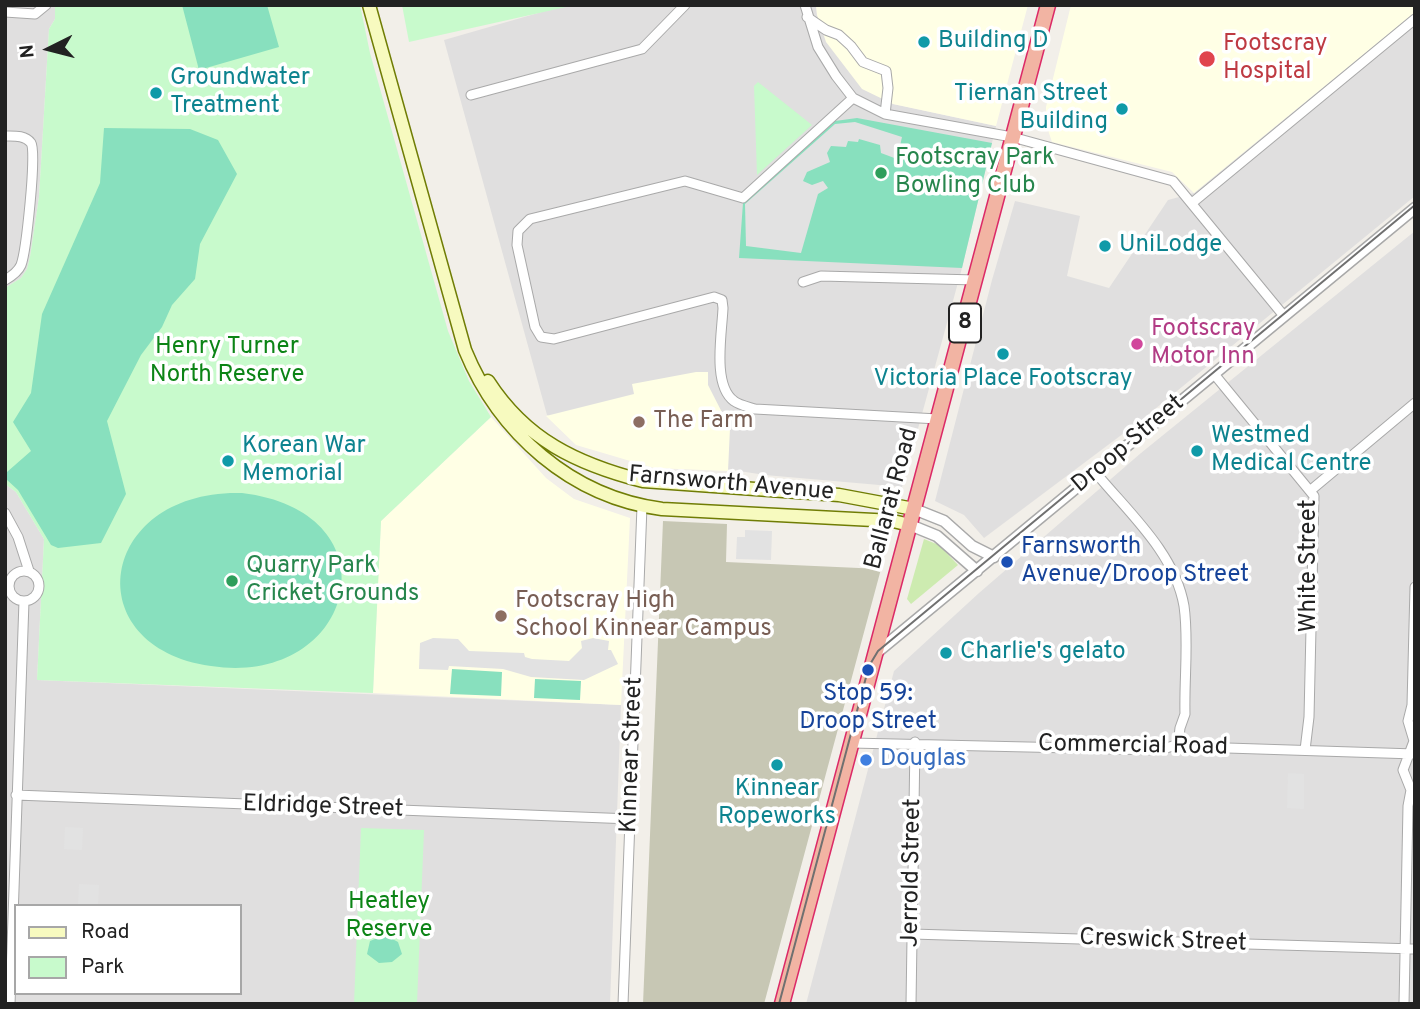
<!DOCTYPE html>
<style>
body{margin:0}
#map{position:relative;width:1420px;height:1009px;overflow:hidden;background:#f2efe9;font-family:Overpass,sans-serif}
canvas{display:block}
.frame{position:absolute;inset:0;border:7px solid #222;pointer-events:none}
.legend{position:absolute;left:14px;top:904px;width:228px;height:91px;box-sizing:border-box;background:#fff;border:2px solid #a7a7a7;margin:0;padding:9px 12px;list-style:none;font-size:21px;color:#222}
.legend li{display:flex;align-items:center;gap:14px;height:35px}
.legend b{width:35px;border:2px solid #a7a7a7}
.north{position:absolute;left:14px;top:14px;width:70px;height:70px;-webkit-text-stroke:5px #fff;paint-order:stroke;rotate:264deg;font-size:19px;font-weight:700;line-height:28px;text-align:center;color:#222}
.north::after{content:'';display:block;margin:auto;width:24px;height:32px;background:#222;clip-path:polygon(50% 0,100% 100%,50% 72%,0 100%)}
</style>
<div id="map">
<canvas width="1420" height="1009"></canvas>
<div class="frame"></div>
<ul class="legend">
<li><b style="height:9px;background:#f7fabf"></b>Road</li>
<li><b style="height:19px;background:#c8facc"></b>Park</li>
</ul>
<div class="north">N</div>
</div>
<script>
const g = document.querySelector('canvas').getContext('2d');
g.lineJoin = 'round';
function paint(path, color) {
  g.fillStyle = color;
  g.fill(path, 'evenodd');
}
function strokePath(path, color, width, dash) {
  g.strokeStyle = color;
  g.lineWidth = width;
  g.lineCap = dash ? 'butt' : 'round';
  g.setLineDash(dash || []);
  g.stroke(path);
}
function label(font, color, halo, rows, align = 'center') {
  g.font = font + ' Overpass,sans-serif';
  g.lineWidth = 7;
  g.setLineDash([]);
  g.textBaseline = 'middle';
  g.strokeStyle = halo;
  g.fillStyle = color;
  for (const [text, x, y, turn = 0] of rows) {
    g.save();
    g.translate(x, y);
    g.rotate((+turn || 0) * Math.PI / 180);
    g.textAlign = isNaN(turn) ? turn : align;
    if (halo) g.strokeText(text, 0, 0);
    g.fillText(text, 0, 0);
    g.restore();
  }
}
paint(new Path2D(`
 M5,5H55V19L49,29L39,197L30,257L27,269L21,278L5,288Z
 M566,5H816L817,15L893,104L996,126L962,268L902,487L765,475L623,453L547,415L444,40Z
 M1415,12V196L1144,418L984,538L964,515L935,501L992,280L1015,201L1080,216L1067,276L1109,288L1168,200L1194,193Z
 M1415,231V1004H806L894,671L979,593L1141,453Z
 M5,484L16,492L44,539L37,680L621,705L610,1004H5ZM16,906H240V993H16Z`), '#e0dfdf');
paint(new Path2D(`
 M816,5H1028L996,126L893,104L862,89L826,42L817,15Z
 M1071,5H1415V12L1194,193L1172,172L1052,142L1046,124V107Z
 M696,372H708V385L730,428L728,471L654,468L576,445L546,416L634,394L632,384Z
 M491,417L546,478L574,499L630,518L621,705L373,693L381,521Z`), '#ffffe5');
paint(new Path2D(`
 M663,521L727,524L726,562L881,569L764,1004H643Z`), '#c7c7b4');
paint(new Path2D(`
 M924,539L939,545L958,565L911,604L907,599Z`), '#cdebb0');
paint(new Path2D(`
 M55,5H360L370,53L448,331L469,381L491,417L381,521L373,693L37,680L44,539L16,492L5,484V288L21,278L27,269L30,257L39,197L49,29L55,19Z
 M402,5H575L409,42Z
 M758,82L812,125L757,175L754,86Z
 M361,828L424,830L417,1004H354Z`), '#c8facc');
paint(new Path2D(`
 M182,5H267L279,47L199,70Z
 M857,118L992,143L962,268L739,258L743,203L835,121Z
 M104,128L190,129L218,140L237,174L200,244L195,279L172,305L162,327L141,355L107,421L126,494L101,543L58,548L51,545L18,490L6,479L7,472L31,451L13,422L31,393L42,314L100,183Z
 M242,493C400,512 356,688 211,666C74,646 99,489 242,493Z
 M452,669L502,672L501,696L450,694Z
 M535,679L581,681L580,700L534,698Z
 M385,935L398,942L402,954L392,962L379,963L367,954L370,941Z`), '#88e0be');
paint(new Path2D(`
 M855,122L902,137L897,159L881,153L880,145L859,139L858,142L848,141L846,147L831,146L827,153L830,162L807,172L803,181L812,185L823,181L828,188L818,194L801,253L746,246L745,204L835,124Z
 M745,530L772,531L771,560L736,559L737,537H745Z
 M433,638L458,639L469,651L524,653L525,657L532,659L569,661L582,648L581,641L593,638L609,641L608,650H611L618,664L584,680L531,677L503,669L449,666L448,670L419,669L420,643Z
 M1288,773L1304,774V809L1287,808Z
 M65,827L83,828L82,850L64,849Z
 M79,884L99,885L98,906H78Z`), '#e2e2e2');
const minor = new Path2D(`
 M805,5L818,47L836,76L853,98L885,114L1012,137L1173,181L1284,316
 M5,12L35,14L46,5
 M807,17L826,30L839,35L851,46L863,62L886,71L888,88L885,114
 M471,95L642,49L685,5
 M853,98L743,198L685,181L530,219L518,231L517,245L535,327L541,337L554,339L714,297L722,300L723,308C722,333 712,385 734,401C739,405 749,407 755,409L938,419
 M5,136C14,136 25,135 31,143C37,152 26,252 21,265C18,272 12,276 5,280
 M1192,203L1415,19
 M803,282L821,276L976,280
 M1214,374L1314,496L1309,717L1305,750
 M1096,473C1128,512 1175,553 1184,606C1189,641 1184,678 1185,714L1180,728L1178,744
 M1311,490L1415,403
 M5,513L18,537L29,571
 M9 586a15 15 0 1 1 30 0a15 15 0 1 1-30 0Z
 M851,743L1160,750L1179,744L1196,747L1415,754
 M16,795L631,819
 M912,934L1415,949
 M10,1004L24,601
 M623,1004L642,506
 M911,1004L915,742
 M1404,1004L1408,806L1411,790L1403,770L1414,741L1408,721L1412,705L1415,587`);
const tertiary = new Path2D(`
 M914,509L944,521L972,546L994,557
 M910,525L937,536L977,571
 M875,654L1415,208`);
const secondary = new Path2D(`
 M369,5L465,350C499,433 571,497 662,509L893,521L910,525
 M488,381C526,440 577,464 643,481L839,495L914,509`);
const trunk = new Path2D(`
 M782,1004L1048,5`);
strokePath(minor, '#a9a9a9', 11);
strokePath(tertiary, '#a9a9a9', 13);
strokePath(secondary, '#707d05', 15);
strokePath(trunk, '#dc2a67', 17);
strokePath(minor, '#fff', 9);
strokePath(tertiary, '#fff', 10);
strokePath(secondary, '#f7fabf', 12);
strokePath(trunk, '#f2b4a3', 14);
strokePath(new Path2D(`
 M779,1004L869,666L878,651L1415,205`), '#707070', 2);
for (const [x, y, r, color] of [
 [924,42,7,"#0f9aa8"],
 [1207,59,9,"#e0444e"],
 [156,93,7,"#0f9aa8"],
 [1122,109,7,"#0f9aa8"],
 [881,173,7,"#2e9e5b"],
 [1105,246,7,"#0f9aa8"],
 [1137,344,7,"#d1479c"],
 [1003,354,7,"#0f9aa8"],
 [639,422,7,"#8d6e63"],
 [1197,451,7,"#0f9aa8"],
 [228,461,7,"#0f9aa8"],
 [1007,562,7,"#1a4fb4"],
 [232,581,7,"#2e9e5b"],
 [501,616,7,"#8d6e63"],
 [946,653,7,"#0f9aa8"],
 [868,670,7,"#1a4fb4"],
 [866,760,7,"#3f7fe0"],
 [777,765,7,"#0f9aa8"]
]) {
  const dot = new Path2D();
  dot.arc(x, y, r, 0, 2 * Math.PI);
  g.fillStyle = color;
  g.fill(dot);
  strokePath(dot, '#fff', 2.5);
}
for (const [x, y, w] of [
 [965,323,32]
]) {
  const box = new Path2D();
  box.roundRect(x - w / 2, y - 19.5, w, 39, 5);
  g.fillStyle = '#fff';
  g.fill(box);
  strokePath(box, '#222', 2);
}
label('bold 23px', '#222', null, [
 ["8",965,323]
]);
label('24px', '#0d838f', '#fff', [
 ["Building D",938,42],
 ["Groundwater",170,79],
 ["Treatment",170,107],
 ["Tiernan Street",1108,95,"right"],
 ["Building",1108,123,"right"],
 ["UniLodge",1119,246],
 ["Victoria Place Footscray",1003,380,"center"],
 ["Westmed",1211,437],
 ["Medical Centre",1211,465],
 ["Korean War",242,447],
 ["Memorial",242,475],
 ["Charlie's gelato",960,653],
 ["Kinnear",777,790,"center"],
 ["Ropeworks",777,818,"center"]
], 'left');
label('24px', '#be3a42', '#fff', [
 ["Footscray",1223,45],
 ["Hospital",1223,73]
], 'left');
label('24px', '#27864d', '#fff', [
 ["Footscray Park",895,159],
 ["Bowling Club",895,187],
 ["Quarry Park",246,567],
 ["Cricket Grounds",246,595]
], 'left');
label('24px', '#b23c85', '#fff', [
 ["Footscray",1151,330],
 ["Motor Inn",1151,358]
], 'left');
label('24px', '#0c8416', '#fff', [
 ["Henry Turner",227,348],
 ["North Reserve",227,376],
 ["Heatley",389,903],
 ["Reserve",389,931]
]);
label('24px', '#785e54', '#fff', [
 ["The Farm",653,422],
 ["Footscray High",515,602],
 ["School Kinnear Campus",515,630]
], 'left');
label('24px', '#222', '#fff', [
 ["Droop Street",1129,445,-40],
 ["Farnsworth Avenue",731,485,5],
 ["Ballarat Road",893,499,-75],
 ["White Street",1310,566,-90],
 ["Commercial Road",1133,747,1],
 ["Kinnear Street",633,755,-88],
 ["Eldridge Street",323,808,2],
 ["Jerrold Street",913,873,-89],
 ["Creswick Street",1163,942,2]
]);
label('24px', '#164399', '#fff', [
 ["Farnsworth",1021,548],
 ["Avenue/Droop Street",1021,576],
 ["Stop 59:",868,695,"center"],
 ["Droop Street",868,723,"center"]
], 'left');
label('24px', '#366cbe', '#fff', [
 ["Douglas",880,760]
], 'left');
</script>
